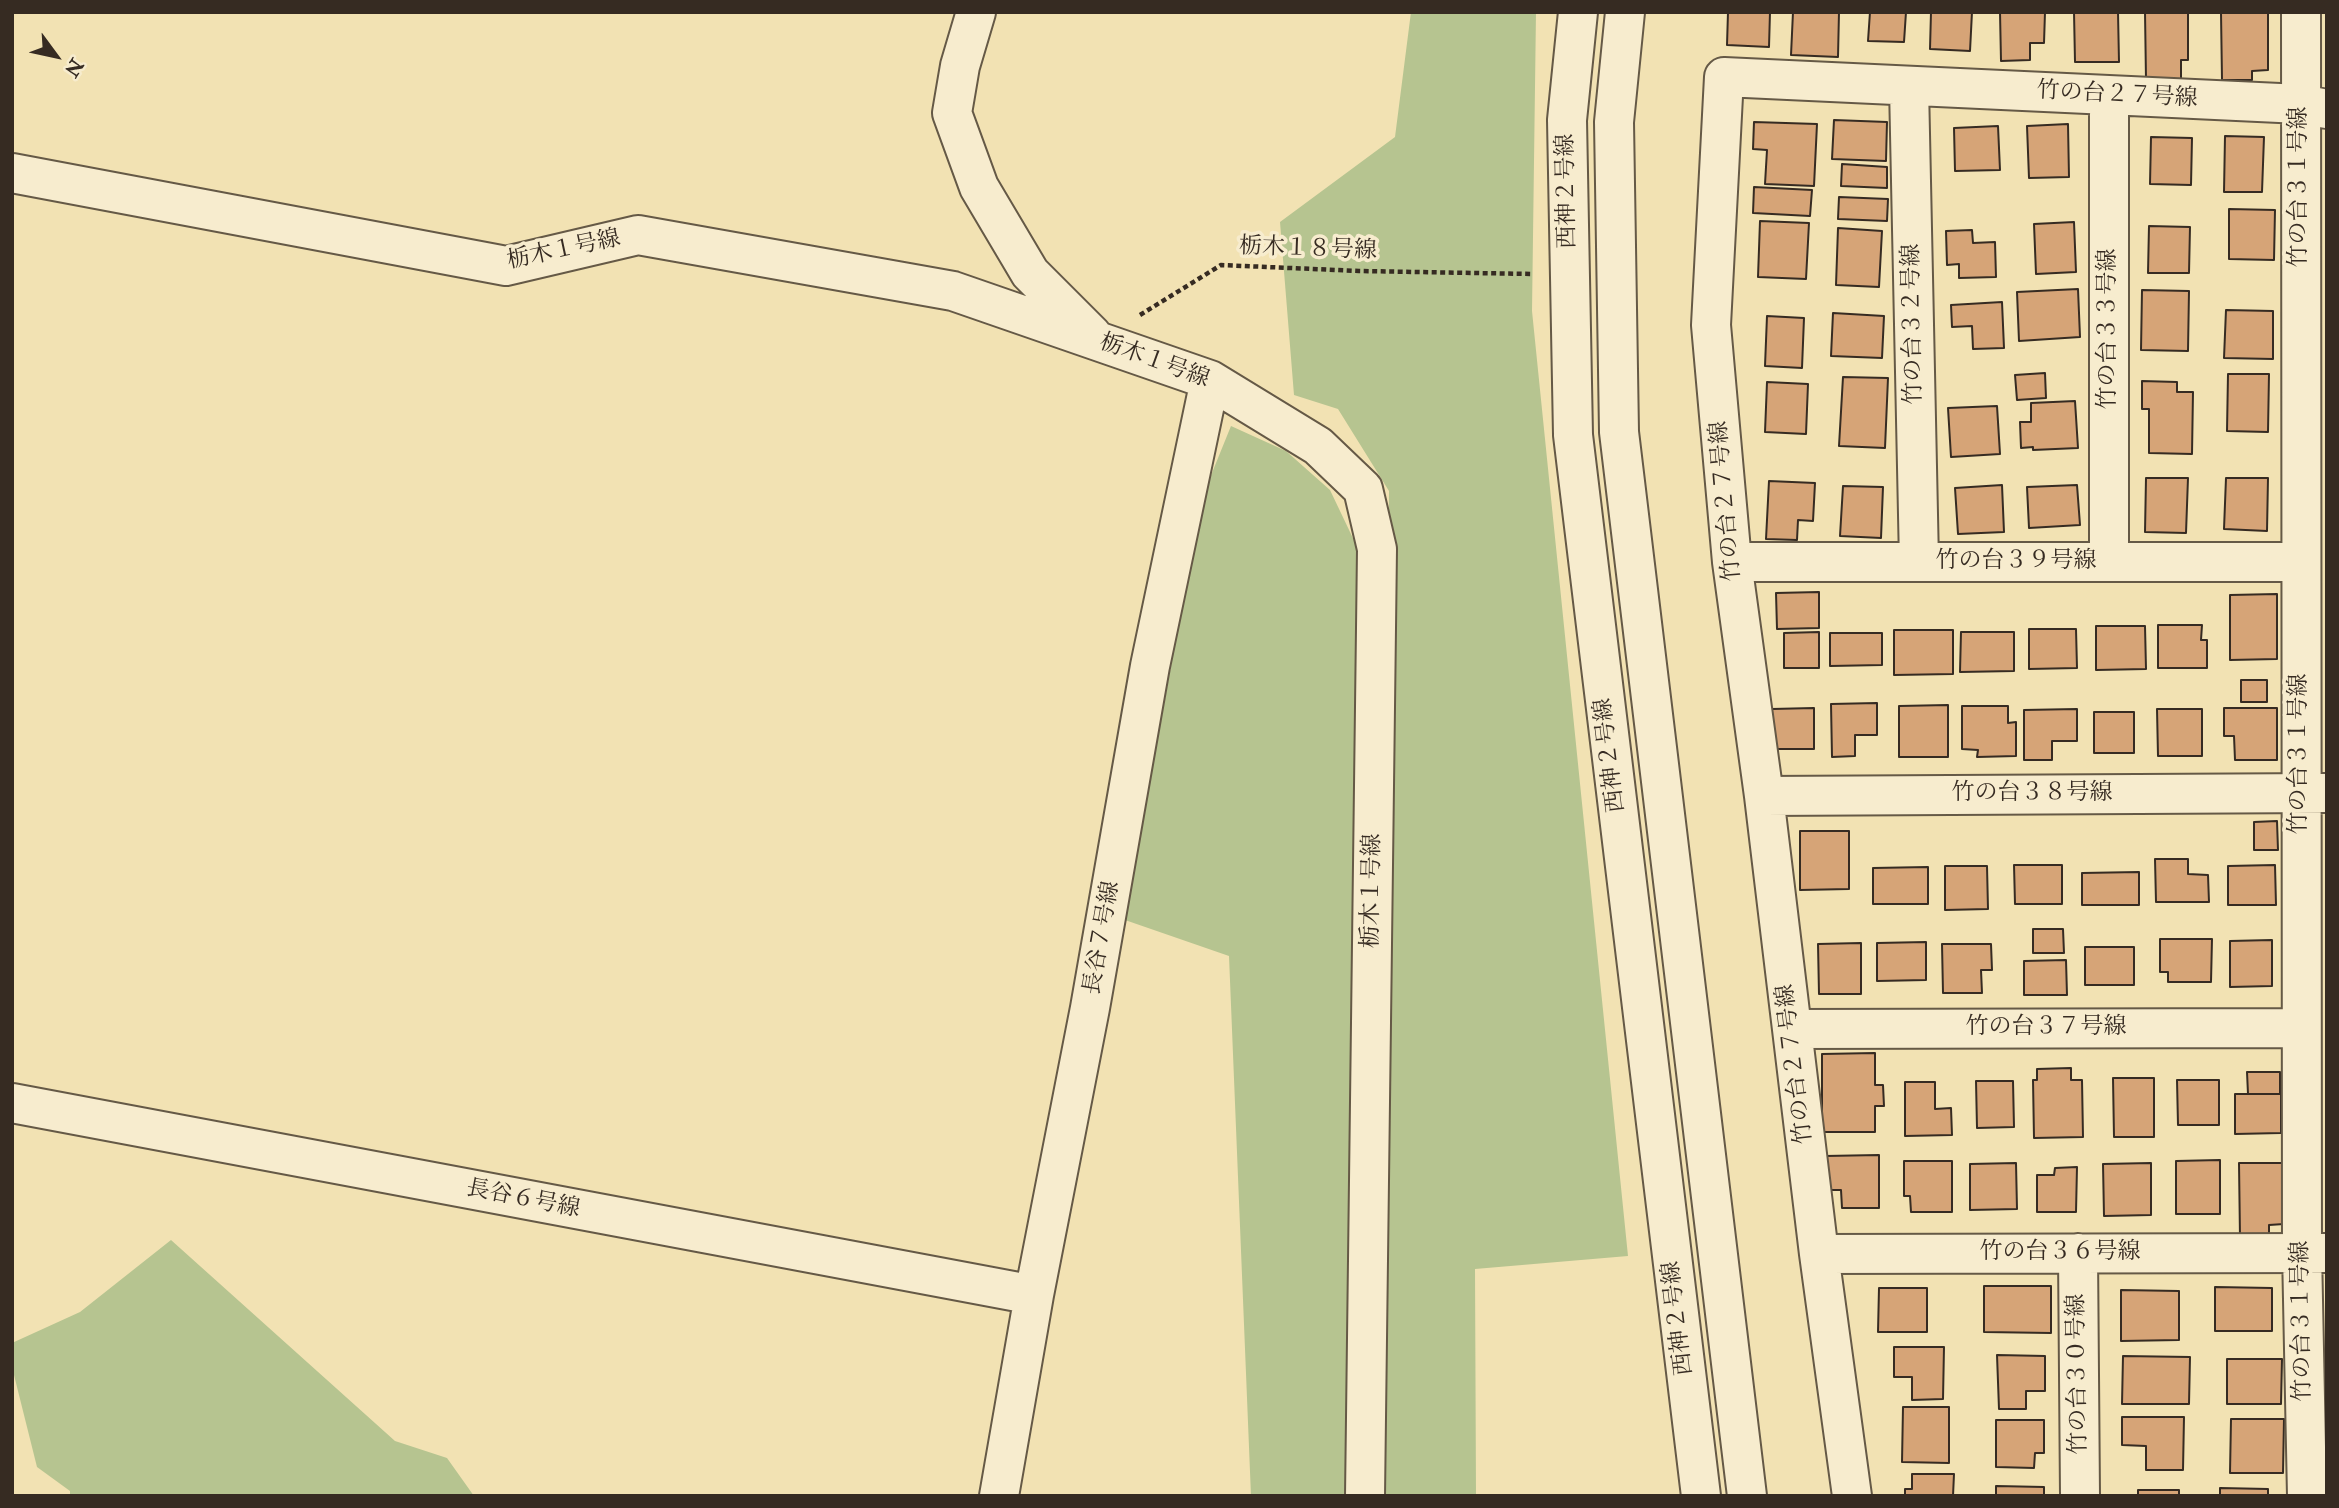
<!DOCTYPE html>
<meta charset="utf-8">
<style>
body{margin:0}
#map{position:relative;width:2339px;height:1508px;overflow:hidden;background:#f2e2b3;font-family:"IM FELL Double Pica",serif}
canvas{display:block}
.frame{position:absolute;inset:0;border:14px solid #362b22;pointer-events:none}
.north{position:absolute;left:21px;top:21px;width:70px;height:70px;-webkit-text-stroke:5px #f7ecce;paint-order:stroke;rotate:123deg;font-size:19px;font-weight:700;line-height:28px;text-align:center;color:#362b22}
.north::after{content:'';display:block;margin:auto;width:24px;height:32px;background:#362b22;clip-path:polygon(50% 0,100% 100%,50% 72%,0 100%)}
</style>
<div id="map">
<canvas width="2339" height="1508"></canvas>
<div class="frame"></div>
<div class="north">N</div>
</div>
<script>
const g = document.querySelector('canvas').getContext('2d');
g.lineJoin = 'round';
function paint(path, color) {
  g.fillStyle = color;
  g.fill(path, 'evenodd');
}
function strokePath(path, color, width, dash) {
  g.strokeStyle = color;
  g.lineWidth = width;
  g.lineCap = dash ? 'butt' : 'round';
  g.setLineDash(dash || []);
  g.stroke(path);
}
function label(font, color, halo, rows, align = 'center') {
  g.font = font + ' "IM FELL Double Pica","Noto Serif JP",serif';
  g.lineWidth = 7;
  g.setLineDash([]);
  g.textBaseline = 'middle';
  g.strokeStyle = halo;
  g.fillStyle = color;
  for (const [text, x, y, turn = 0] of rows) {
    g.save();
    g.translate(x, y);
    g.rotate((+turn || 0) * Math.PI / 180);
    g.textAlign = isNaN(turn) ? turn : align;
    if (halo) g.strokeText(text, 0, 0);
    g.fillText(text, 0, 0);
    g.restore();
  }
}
paint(new Path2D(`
 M1411,12H1536L1532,311L1628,1256L1475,1269L1476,1496H1380L1389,491L1338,409L1294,395L1280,222L1395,137Z
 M1231,426L1286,451L1330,490L1360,553L1347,1496H1251L1229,956L1125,920L1201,500Z
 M171,1240L395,1441L447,1458L474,1496H70V1491L37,1467L12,1367V1343L80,1312Z`), '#b6c490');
const building = new Path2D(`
 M1728,12H1770L1769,47L1727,45Z
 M1793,12H1839L1838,57L1791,55Z
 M1870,12H1906L1904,42L1868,41Z
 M1931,12H1972L1970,51L1930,49Z
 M2000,12H2045L2044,43H2030V60L2001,61Z
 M2074,12H2118L2119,62H2075Z
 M2145,12H2188V60H2181V80H2146Z
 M2268,12V70L2252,71V80H2222L2221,13Z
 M1834,120L1887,122L1886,161L1832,159Z
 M1754,122L1817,124L1814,186L1765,184L1767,150L1753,149Z
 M2068,124L2069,177L2029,178L2027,126Z
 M1998,126L2000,170L1955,171L1954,128Z
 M2225,136L2264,137L2262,192H2224Z
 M2151,137L2192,138L2191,185L2150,184Z
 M1842,164L1887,167V188L1841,186Z
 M1754,187L1812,190L1810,216L1753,213Z
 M1839,197L1888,199L1887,221L1838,219Z
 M2229,209L2275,210L2274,260L2229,259Z
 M1760,221L1809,223L1806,279L1758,277Z
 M2074,222L2076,272L2036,274L2034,224Z
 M2149,226L2190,227L2189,273H2148Z
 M1838,228L1882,231L1879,287L1836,285Z
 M1972,230L1973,243L1995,242L1996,277L1959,278V264L1947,265L1946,231Z
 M2078,289L2080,337L2019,341L2017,292Z
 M2142,290L2189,291L2188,351L2141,350Z
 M2002,302L2004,348L1973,349L1972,326L1952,327L1951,305Z
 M2226,310L2273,311V359L2224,358Z
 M1833,313L1884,316L1882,358L1831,356Z
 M1767,316L1804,318L1802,368L1765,366Z
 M2045,373L2046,398L2017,400L2015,375Z
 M2228,374H2269L2268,432L2227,431Z
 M1843,377L1888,378L1885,448L1839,446Z
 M2142,381L2177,382V392H2193L2192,454L2149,453V409H2142Z
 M1767,382L1808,384L1806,434L1765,432Z
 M2075,401L2078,448L2033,450V447L2021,448L2020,422H2031V403Z
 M1997,406L2000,454L1951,457L1948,408Z
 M2146,478H2188L2186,533L2145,532Z
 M2226,478H2268L2267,531L2224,529Z
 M1769,481L1815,483L1813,521L1798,520L1797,540L1766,539Z
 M2002,485L2004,532L1958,534L1955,488Z
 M2077,485L2080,525L2029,528L2027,487Z
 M1843,486L1883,487L1881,538L1840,536Z
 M1819,592V628L1777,629L1776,593Z
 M2277,594V659L2230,660V595Z
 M2158,625H2202L2201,640H2207V668H2158Z
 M2096,626H2145L2146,669L2096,670Z
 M2029,629H2076L2077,668L2029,669Z
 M1894,630H1953V674L1894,675Z
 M1819,632V668H1784V633Z
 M1961,632H2014V671L1960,672Z
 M1830,633H1882V665L1830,666Z
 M2241,680H2267V702H2241Z
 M1877,703V735H1855V756L1832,757L1831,704Z
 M1948,705V757H1899V706Z
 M1962,706H2008V723L2016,722V756L1977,757L1978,750L1962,749Z
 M1814,708V749H1772V709Z
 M2224,708H2277V760H2235L2234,736H2224Z
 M2077,709V741H2052V760H2024V710Z
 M2157,709H2202V756H2158Z
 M2094,712H2134V753H2094Z
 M2277,821L2278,850H2254V822Z
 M1800,831H1849V889L1800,890Z
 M2155,859H2188V874L2208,875L2209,902H2156Z
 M2014,865H2062V904H2015Z
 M2275,865L2276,905H2228V866Z
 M1945,866H1987L1988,909L1945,910Z
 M1928,867V904H1873V868Z
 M2139,872V905H2082V873Z
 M2033,929H2063L2064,953H2033Z
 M2160,939H2212L2211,982H2168V972H2160Z
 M2272,940V986L2230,987V941Z
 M1926,942V980L1877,981V943Z
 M1861,943V994H1819L1818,944Z
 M1942,944H1991L1992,970H1981L1982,993H1943Z
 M2085,947H2134V985H2085Z
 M2066,960L2067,995H2024V961Z
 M1875,1053V1085H1883L1884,1106H1875V1132H1822V1054Z
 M2071,1068V1080H2082L2083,1137L2034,1138L2033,1080H2037V1069Z
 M2247,1072H2280V1094H2248Z
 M2113,1078H2154V1137H2114Z
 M2177,1080H2219V1125H2178Z
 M1976,1081H2013L2014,1127L1977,1128Z
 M1905,1082H1935V1109L1951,1108L1952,1135L1905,1136Z
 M2235,1094H2281V1133L2235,1134Z
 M1879,1155V1208H1842L1841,1190H1826L1825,1156Z
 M2220,1160V1214H2176V1161Z
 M1904,1161H1952V1212H1911L1910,1196H1904Z
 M2016,1163L2017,1209L1970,1210V1164Z
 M2151,1163V1215L2104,1216L2103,1164Z
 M2239,1163H2283L2284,1224L2269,1225V1238H2240Z
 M2077,1167L2076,1212H2037V1175H2054L2055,1168Z
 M1984,1286H2051V1333L1984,1332Z
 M2215,1287L2272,1288V1331H2215Z
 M1879,1288H1927V1332H1878Z
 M2121,1290L2179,1291V1340L2121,1341Z
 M1894,1347H1944L1943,1399L1912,1400V1377H1894Z
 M1997,1355L2045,1356V1391H2026V1409H1999Z
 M2123,1356L2190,1357L2189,1404H2122Z
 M2227,1359H2282L2281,1404H2227Z
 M1903,1407H1949V1463L1902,1462Z
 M2122,1417H2184L2183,1470H2146V1446L2122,1445Z
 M2231,1419H2284L2283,1473H2230Z
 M1996,1420H2044V1453H2035L2034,1468L1996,1467Z
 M1912,1474H1954L1953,1496H1905V1489H1912Z
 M1996,1486L2044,1487V1496H1996Z
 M2220,1488L2268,1489V1496H2220Z
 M2138,1490H2179V1496H2138Z`);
paint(building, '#d6a477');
strokePath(building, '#362b22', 2);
const minor = new Path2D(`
 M976,12L960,66L952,113L979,187L1030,273L1092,335
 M1578,12L1567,120L1573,435L1701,1496
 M1625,12L1614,122L1619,432L1747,1496
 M2301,12L2302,1251L2307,1496
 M1909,86L1919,562
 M12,173L506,266L638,235L953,291L1210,380L1318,446L1363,489L1377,549L1365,1496
 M1732,562H2300
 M2109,562V96
 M1764,796L2325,793
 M1792,1029L2301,1028
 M12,1103L1034,1295
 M2078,1253L2080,1496
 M1819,1254L2327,1253
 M999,1496L1034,1295L1090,1008L1150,666L1210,380
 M1852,1496L1819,1254L1764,796L1732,562L1711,325L1724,77L2301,104L2327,109`);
strokePath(minor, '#655946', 42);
strokePath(new Path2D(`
 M1140,315L1221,265L1359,271L1533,274`), '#362b22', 4.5, [5, 3.5]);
strokePath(minor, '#f7ecce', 38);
label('23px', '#362b22', '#f7ecce', [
 ["竹の台２７号線",2117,96,3],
 ["竹の台３１号線",2300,187,-90],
 ["西神２号線",1568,191,-91],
 ["栃木１８号線",1308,250,2],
 ["栃木１号線",564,251,-12],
 ["竹の台３２号線",1914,324,-91],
 ["竹の台３３号線",2109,329,-90],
 ["栃木１号線",1154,362,20],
 ["竹の台２７号線",1727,501,-95],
 ["竹の台３９号線",2016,562],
 ["竹の台３１号線",2300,754,-90],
 ["西神２号線",1611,755,-97],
 ["竹の台３８号線",2032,794],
 ["栃木１号線",1373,891,-89],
 ["長谷７号線",1103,938,-80],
 ["竹の台３７号線",2046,1028],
 ["竹の台２７号線",1796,1064,-97],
 ["長谷６号線",523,1200,11],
 ["竹の台３６号線",2060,1253],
 ["西神２号線",1679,1318,-97],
 ["竹の台３１号線",2303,1321,-91],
 ["竹の台３０号線",2079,1374,-91]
]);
</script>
